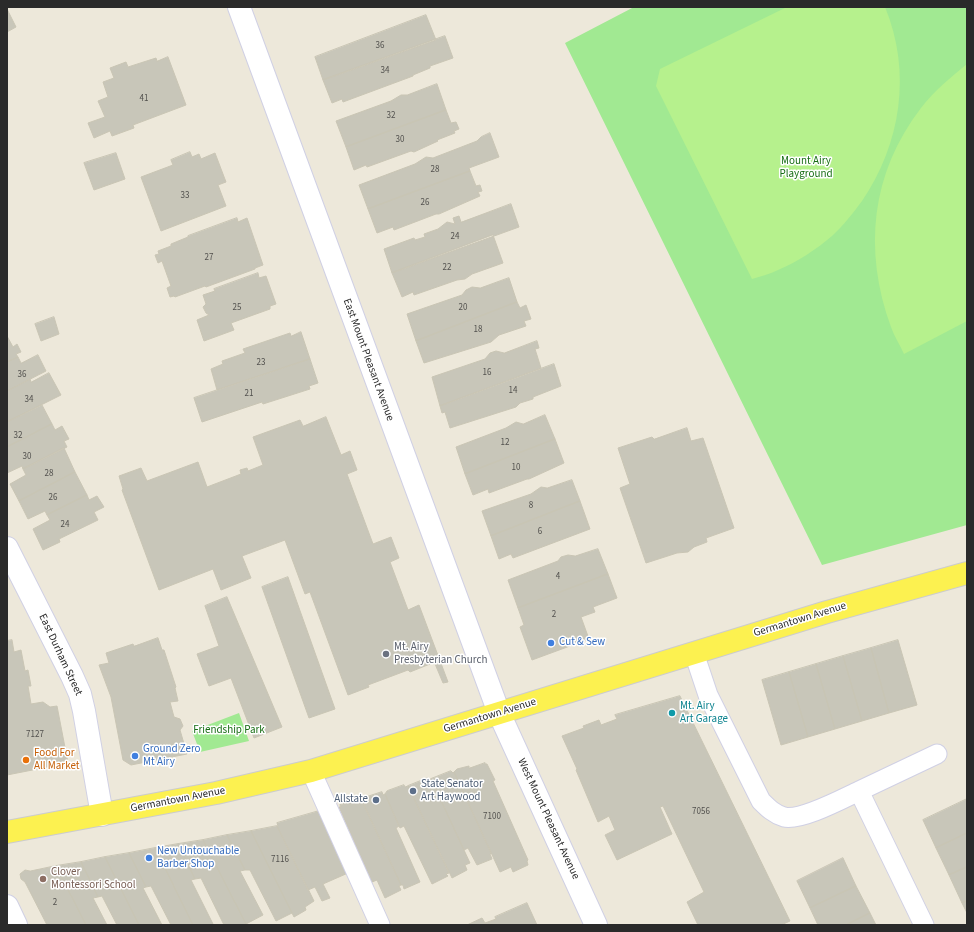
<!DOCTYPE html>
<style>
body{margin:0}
#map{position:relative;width:974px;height:932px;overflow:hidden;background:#ede8da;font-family:"Source Sans 3",sans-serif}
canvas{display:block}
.frame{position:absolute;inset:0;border:8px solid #2a2a2a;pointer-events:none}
</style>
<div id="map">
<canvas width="974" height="932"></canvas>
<div class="frame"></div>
</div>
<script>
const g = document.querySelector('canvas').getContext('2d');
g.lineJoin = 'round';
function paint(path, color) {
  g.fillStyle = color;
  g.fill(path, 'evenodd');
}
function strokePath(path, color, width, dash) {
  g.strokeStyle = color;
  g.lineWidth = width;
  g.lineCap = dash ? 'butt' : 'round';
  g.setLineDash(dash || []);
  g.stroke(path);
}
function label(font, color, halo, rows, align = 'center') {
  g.font = font + ' "Source Sans 3",sans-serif';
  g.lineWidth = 3;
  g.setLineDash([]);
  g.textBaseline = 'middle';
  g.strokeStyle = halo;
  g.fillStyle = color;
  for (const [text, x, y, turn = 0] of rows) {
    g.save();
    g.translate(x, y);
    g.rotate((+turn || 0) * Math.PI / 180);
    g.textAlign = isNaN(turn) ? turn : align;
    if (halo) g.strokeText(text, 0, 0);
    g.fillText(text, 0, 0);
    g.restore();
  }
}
paint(new Path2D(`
 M634,7H967V525L822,565L565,43Z
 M239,713L249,741L200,752L192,731Z`), '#a1e992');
paint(new Path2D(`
 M787,7H885C912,72 901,144 862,201C853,213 843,226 832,236C817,249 797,262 778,270C770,274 761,276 752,279L656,86L660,69Z
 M967,64V321L904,354C900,345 894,336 891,327C863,250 871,173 921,108C934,91 951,77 967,64Z`), '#b6f18d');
const building = new Path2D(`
 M7,9L16,27L7,32Z
 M426,15L436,40L323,80L315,57Z
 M445,36L453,58L430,66V68L413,75V76L343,102L342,99L332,103L323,80Z
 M168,57L186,105L133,125L134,128L112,136L110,131L94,138L88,123L105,117L98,101L108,97L103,82L114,78L110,68L126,62L128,67L156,58L157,61Z
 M437,84L446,110L346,147L336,121L391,101L401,95H407Z
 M446,110L451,123L456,122L459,129L454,131L455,133L437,140L438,141L414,152L411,151L367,167L366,165L354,170L346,147Z
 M490,133L499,157L469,168L470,171L368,209L359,185L415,164L426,157L433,158L477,141L481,137Z
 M190,152L192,157L199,154L201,159L215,153L226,182L218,185L226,206L161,231L141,177L173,165L171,160Z
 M116,153L125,179L94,190L84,163Z
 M470,171L476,186L480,185L482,191L478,192L480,196L439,214H436L394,230L393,227L377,233L368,209Z
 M511,204L519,227L392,273L384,249L414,238L415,240L425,237L424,234L438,229L447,222L455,224L453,218L459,216L461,222Z
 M237,218L238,222L247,218L263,265L255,268V269L206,287L205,286L175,297L174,296L170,297L167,288L171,286L162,261L158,263L155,255L159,254L158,251L171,246V244L188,237V236Z
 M493,235L503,263L472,274L465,279L457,280L414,295L413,292L402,297L392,273Z
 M258,273L259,278L266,276L276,304L270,306V309L231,323L234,330L204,341L197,320L209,315L206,313L203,307L206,304L203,295L215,291L214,289Z
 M509,278L517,302L416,341L407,314L462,295L466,290L472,287L480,288Z
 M517,302L520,308L526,305L531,319L524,321L526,326L499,335L491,342L424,363L416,341Z
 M54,317L59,334L41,341L35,324Z
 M301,332L310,359L217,390L211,369L223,364L222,361L245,353L243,349L290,333L291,336Z
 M7,336L13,347L17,344L21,352L16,354L18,357L7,362Z
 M537,341L539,348L535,349L541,368L440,406L432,377L485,359L490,353L496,351L504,353Z
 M38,355L46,371L7,391V362L18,357L21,363Z
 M310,359L318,383L309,386L310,389L263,404L262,402L202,422L194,398Z
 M554,364L561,386L533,397V399L520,403L516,407L450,428L445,412L442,413L440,406Z
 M49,373L61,395L7,422V391L30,379L31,382Z
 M42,405L52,424L7,447V422Z
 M545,415L555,439L465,474L456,447L506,428L516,422L523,424Z
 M326,417L341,455L350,451L357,470L347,474L373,544L391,537L399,558L390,562L408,610L419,605L448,682L443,683L433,659L429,661L430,664L410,672L408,670L368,685L369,687L348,695L310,592L305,594L285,540L242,556L251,578L221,590L213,569L159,590L122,490L123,489L119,476L141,468L147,481L198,462L207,487L241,474L240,470L247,468L248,471L263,465L253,437L300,420L303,426Z
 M52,424L55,430L62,426L69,439L64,441L67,447L23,469L22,466L7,473V447Z
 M687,428L691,441L703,438L734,528L706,538L707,542L694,547L688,552L677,553L646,563L620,488L630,484L618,448L652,437L654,439Z
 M555,439L564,463L529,479H527L489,493L488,489L473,495L465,474Z
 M64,448L75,472L19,501L10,484L26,475L23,469Z
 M75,472L87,495L47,515L45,511L28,519L19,501Z
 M572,480L580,501L491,536L482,511L531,494L541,487L547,488Z
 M87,495L89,500L97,496L104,507L94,512L98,520L59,539L60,542L43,550L33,529L50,520L47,515Z
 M580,501L590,529L513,558L511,554L499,559L491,536Z
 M598,549L608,574L518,608L508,580L558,561L561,557L568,555L575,556Z
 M608,574L617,598L593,607L595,612L581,617L589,639L532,660L520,627L524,625L518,608Z
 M288,577L335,709L309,718L262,587Z
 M227,597L282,727L254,738L231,678L209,686L197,654L219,646L205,606Z
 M158,638L162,650H164L176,687L175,688L178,701L170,702L174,717L180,719L183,726L180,730L187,754L131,765L123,760L111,697L99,665L109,663L106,653L133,644L134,646Z
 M12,640L14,652L21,650L25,671L28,670L31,686H28L31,704L43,702L50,707L57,706L68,763L7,775V641Z
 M898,640L917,705L889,713L871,648Z
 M871,648L889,713L862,721L843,656Z
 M843,656L862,721L835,729L816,664Z
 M816,664L835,729L808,737L789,672Z
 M789,672L808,737L781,745L762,680Z
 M680,696L790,921L781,925H698L687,902L704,892L663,806L660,807L672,834L617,860L605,835L615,830L609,816L598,822L576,770L577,769L562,736L584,728L583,726L599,720L601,725L617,719L615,715Z
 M485,763V764H487L495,780L493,781L528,860L527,861L528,865L513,872L511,867L500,872L454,772L457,769L469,766V768Z
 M451,771L453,773L454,772L491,853L490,854L492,859L477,865L468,848L464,850L431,779Z
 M428,778L429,780L431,779L470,863L465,865L467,870L452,878L408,786Z
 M404,785L405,787L408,786L449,873L446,874L448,876L432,884L404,826L400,828L385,794L387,791Z
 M382,792L383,795L385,794L399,826L396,828L420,882L404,889L403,885H401L362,801L365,800L364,798Z
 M359,799V801L362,800L401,885L399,886L401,890L385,898L377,880L372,882L339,807H341L340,805Z
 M967,799V833L936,848L923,820Z
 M319,811L348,873L323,884L330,898L322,901L315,887L308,890L277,826H278L277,823Z
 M277,826L314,901L305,907L306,910L294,917L251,831Z
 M251,831L292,913L276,921L250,870H245L227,835Z
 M967,833V867L949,875L936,848Z
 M227,835L245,870L240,871L263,915L246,924L203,840Z
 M203,840L246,924L247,925H224L201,878L195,879L178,844Z
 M178,844L195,879L191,880L213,924L211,925H193L155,848Z
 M155,848L193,925H171L151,886L146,887L129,853Z
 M129,853L146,887L143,888L162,925H139L105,857Z
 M105,857L139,925H117L102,896L98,897L81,862Z
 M843,858L856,886L810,908L797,881Z
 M81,862L98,897L93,898L107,925H86L56,866Z
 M56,866L86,925H47L25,882L21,879L20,874L25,870L30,871Z
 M967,867V901L962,903L949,875Z
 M856,886L870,913L846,925H818L810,908Z
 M967,901V913L962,903Z
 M527,903L537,925H467L482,918L485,923L496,919L495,917Z
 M870,913L876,925H846Z`);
paint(building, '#c8c6b9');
strokePath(building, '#c9c5b4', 1);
const service = new Path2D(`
 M694,653L708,695L761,801C768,808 774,814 784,817C801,821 842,799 859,791L924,925
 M311,771L380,925
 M859,791L937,754`);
const minor = new Path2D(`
 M239,7L499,713L596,925
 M7,548L72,676L80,694L84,711L102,815
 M7,906L16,925`);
const primary = new Path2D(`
 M7,832L216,793L311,771L827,612L967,573`);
strokePath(service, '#d0d0e4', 21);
strokePath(minor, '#d0d0e4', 24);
strokePath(primary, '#ccc', 24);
strokePath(service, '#fff', 19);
strokePath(minor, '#fff', 22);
strokePath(primary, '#fcf150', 22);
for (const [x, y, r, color] of [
 [551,643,4,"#3f7fe0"],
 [386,654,4,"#6b7280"],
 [672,713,4,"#0f9aa8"],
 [135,756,4,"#3f7fe0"],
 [26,760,4,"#e8710a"],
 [413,791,4,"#5c6f8a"],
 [376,800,4,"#5c6f8a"],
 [149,858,4,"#3f7fe0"],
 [43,879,4,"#8d6e63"]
]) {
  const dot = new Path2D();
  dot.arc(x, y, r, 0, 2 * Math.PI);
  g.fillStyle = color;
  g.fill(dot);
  strokePath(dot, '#fff', 1.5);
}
label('9px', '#52514e', null, [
 ["36",380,46],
 ["34",385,71],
 ["41",144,99],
 ["32",391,116],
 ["30",400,140],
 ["28",435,170],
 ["33",185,196],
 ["26",425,203],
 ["24",455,237],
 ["27",209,258],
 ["22",447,268],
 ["25",237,308],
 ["20",463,308],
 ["18",478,330],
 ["23",261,363],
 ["16",487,373],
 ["36",22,375],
 ["14",513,391],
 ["21",249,394],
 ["34",29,400],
 ["32",18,436],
 ["12",505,443],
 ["30",27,457],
 ["10",516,468],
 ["28",49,474],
 ["26",53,498],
 ["8",531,506],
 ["24",65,525],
 ["6",540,532],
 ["4",558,577],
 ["2",554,615],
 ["7127",35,735],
 ["7056",701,812],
 ["7100",492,817],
 ["7116",280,860],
 ["2",55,903]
]);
label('11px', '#176d14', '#fff', [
 ["Mount Airy",806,162],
 ["Playground",806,175],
 ["Friendship Park",229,731]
]);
label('11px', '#2a2a2a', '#fff', [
 ["East Mount Pleasant Avenue",368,360,70],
 ["Germantown Avenue",800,620,-17],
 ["East Durham Street",60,655,65],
 ["Germantown Avenue",490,716,-17],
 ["Germantown Avenue",178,800,-11],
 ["West Mount Pleasant Avenue",548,819,65]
]);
label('11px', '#366cbe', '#fff', [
 ["Cut & Sew",559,643],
 ["Ground Zero",143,750],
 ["Mt Airy",143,763],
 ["New Untouchable",157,852],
 ["Barber Shop",157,865]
], 'left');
label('11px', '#5b616d', '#fff', [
 ["Mt. Airy",394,648],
 ["Presbyterian Church",394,661]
], 'left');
label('11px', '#0d838f', '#fff', [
 ["Mt. Airy",680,707],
 ["Art Garage",680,720]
], 'left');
label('11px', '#c56008', '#fff', [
 ["Food For",34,754],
 ["All Market",34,767]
], 'left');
label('11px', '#4e5e75', '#fff', [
 ["State Senator",421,785],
 ["Art Haywood",421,798],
 ["Allstate",368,800,"right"]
], 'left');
label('11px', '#785e54', '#fff', [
 ["Clover",51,873],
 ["Montessori School",51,886]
], 'left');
</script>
